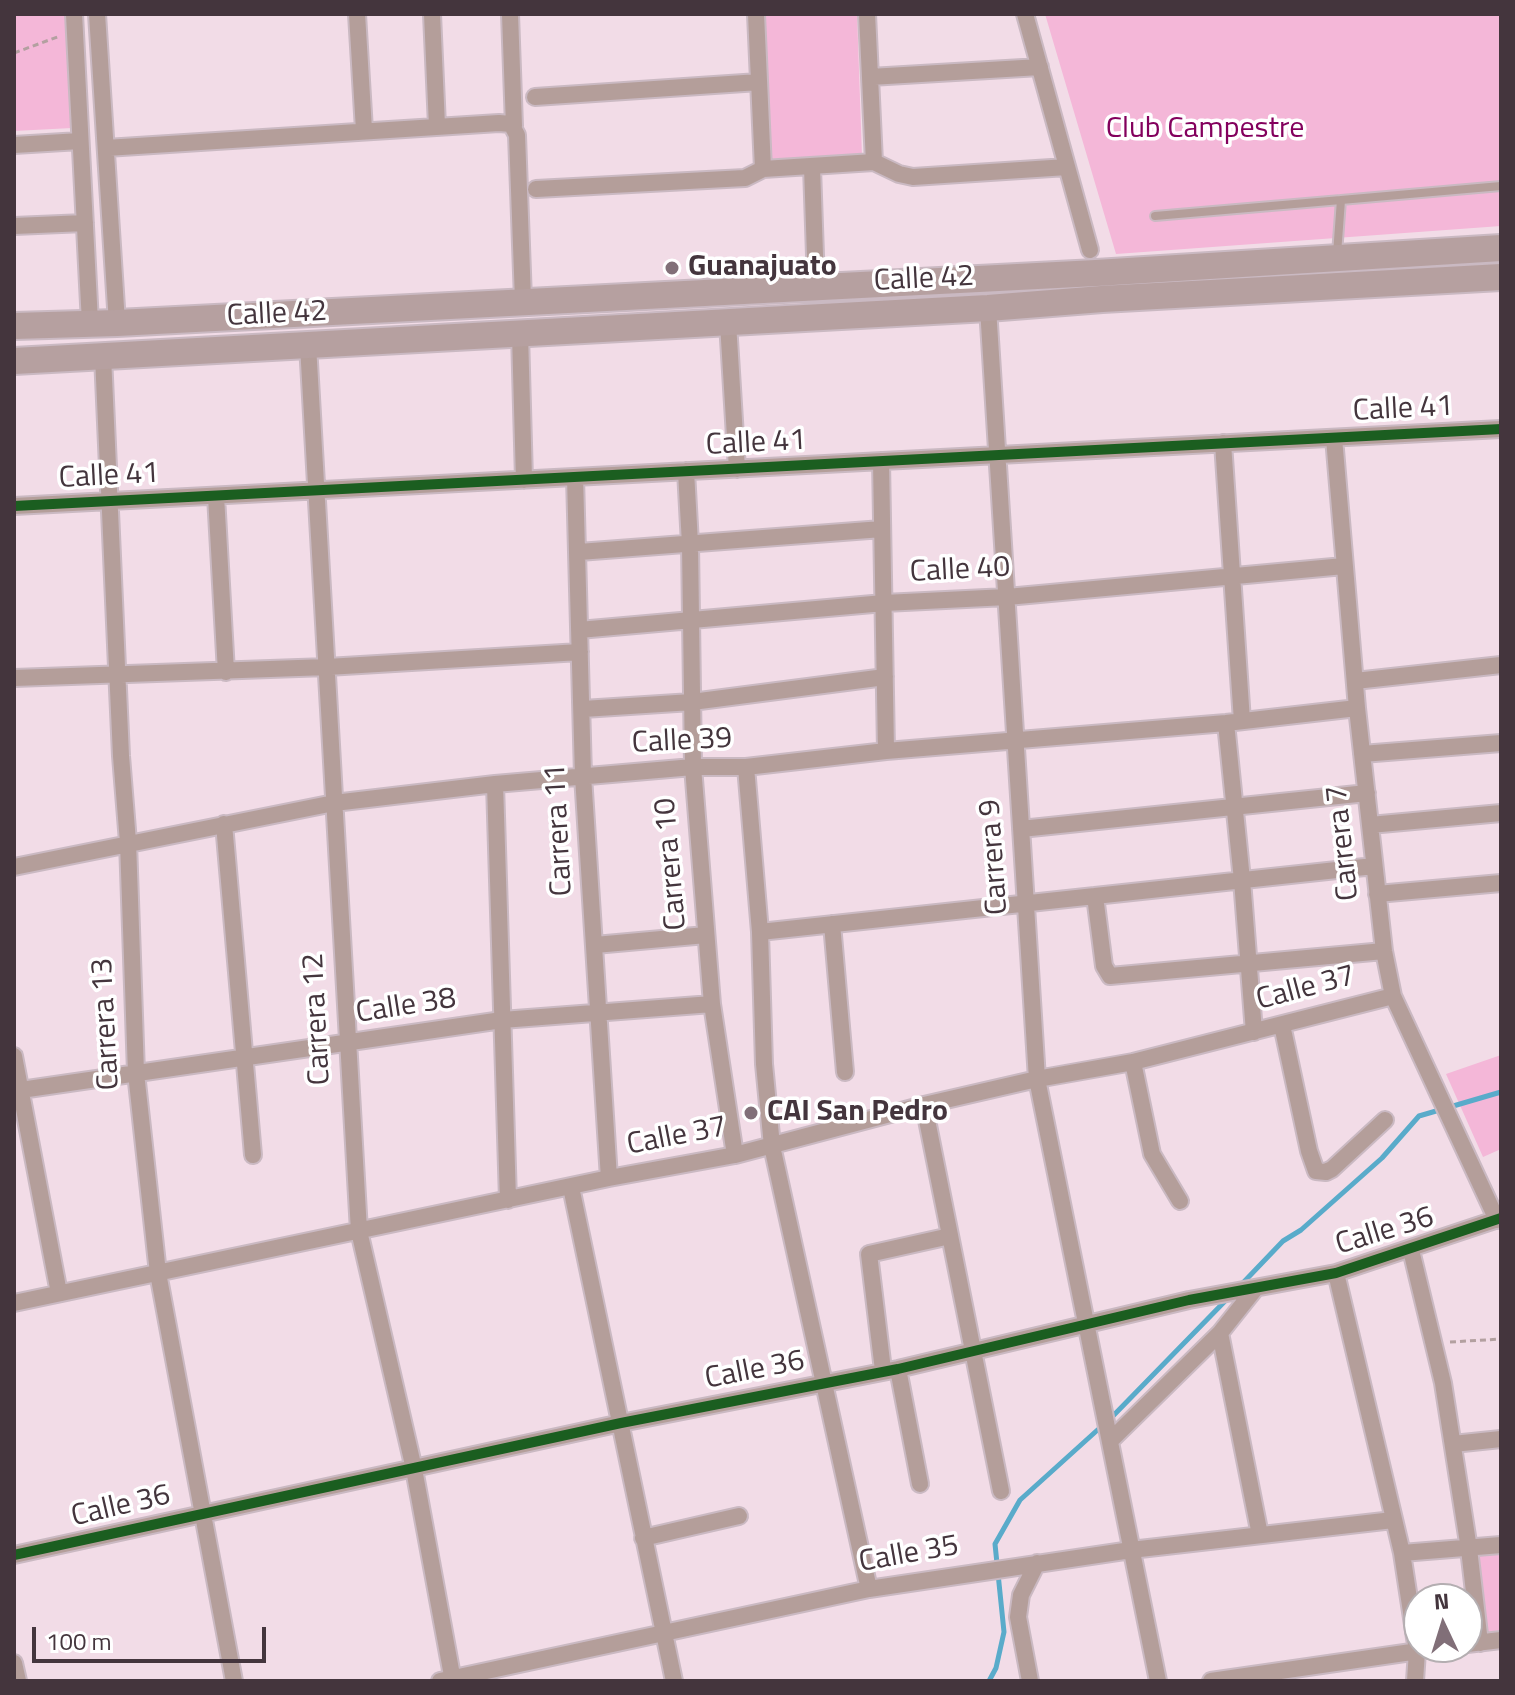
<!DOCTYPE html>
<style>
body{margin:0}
#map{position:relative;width:1515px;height:1695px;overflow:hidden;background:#f2dce7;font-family:"Titillium Web",sans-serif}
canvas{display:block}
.frame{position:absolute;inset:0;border:16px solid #44353d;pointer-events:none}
.north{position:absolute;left:1403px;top:1583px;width:80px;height:80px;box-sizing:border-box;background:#fff;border:2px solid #b4aeb1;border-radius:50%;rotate:356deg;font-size:22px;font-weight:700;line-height:32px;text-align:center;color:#44353d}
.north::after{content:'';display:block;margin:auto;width:28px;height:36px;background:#816f78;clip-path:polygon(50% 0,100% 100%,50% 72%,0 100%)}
.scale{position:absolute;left:32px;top:1627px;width:234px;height:36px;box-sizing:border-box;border:4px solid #44353d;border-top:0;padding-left:10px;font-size:24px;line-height:28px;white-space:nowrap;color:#44353d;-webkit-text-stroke:6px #fff;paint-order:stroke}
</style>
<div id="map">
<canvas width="1515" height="1695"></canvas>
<div class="frame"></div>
<div class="north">N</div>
<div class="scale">100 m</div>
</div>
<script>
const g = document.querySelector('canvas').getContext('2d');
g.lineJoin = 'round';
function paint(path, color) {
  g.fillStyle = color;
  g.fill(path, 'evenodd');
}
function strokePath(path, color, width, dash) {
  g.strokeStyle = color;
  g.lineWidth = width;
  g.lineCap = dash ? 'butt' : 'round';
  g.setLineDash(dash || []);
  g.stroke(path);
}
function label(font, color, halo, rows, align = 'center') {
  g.font = font + ' "Titillium Web",sans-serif';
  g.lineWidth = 7;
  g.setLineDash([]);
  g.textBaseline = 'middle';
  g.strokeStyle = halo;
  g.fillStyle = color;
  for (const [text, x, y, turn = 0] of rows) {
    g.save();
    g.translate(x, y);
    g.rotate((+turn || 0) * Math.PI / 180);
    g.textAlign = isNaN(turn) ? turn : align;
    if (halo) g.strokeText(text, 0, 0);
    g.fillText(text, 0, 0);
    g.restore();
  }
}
paint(new Path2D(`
 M14,14H67L72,128L14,131Z
 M764,14H857L862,156L769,159Z
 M1045,14H1501V226L1116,254Z
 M1501,1055V1149L1483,1157L1446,1074Z
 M1501,1554V1630L1488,1632L1478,1556Z`), '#f4b7d8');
strokePath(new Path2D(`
 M1239,1287L1283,1241L1301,1230L1382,1158L1419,1116L1501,1092
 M1110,1419L1229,1297
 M989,1681L996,1668L1004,1632L995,1544L1020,1500L1103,1425`), '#59abca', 5);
const service = new Path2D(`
 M1155,216L1341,200
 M1337,254L1341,200L1501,186`);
const minor = new Path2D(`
 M74,14L90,323
 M97,14L117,323
 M357,14L364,130
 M432,14L437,126
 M510,14L514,126
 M756,14L763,169
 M867,14L874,162
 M1025,14L1090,250
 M870,77L1040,67
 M535,97L759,82
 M14,145L80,141
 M106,148L499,123L511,124L517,135L523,300
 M812,167L816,285
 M536,189L745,178L763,169L874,162L899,174L913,177L1067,167
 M14,226L85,223
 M988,308L1037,1079L1158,1681
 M728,323L737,469
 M520,334L524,480
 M308,345L359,1231L414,1469L453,1681
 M103,356L121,756L128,842L136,1073L158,1273L234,1681
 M1334,438L1357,708L1384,951L1393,996L1497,1220
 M1223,443L1242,721
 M881,461L886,751
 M686,471L690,544L693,767L712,1004L735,1155
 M575,477L583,776L609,1178
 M216,496L226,672
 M14,506L1501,429
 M579,552L882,529
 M579,630L884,603L1007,597L1344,566
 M14,678L327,667L580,652
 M1355,681L1501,665
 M583,709L692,702L885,677
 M1226,723L1242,880L1254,1032
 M1362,754L1501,743
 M746,767L760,932L764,1064L772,1146L869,1589
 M495,784L508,1200
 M224,824L253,1155
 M1370,825L1501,813
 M1021,829L1367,793
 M14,867L334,803L495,784L693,767H746L886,751L1226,723L1357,708
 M1377,894L1501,883
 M1095,896L1104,966L1110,976L1384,951
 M832,924L845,1072
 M760,932L1374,866
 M595,945L706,935
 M1282,1025L1309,1151L1316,1171L1326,1172L1332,1169L1385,1120
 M14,1056L59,1293
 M1133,1062L1152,1154L1180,1201
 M14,1091L502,1020L712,1004
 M924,1105L1001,1491
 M571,1187L674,1681
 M1411,1250L1443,1383L1469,1549L1480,1643
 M1336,1273L1402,1553L1417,1651L1415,1681
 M14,1303L609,1178L735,1155L924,1105L1037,1079L1133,1062L1393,996
 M1220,1333L1260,1535
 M898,1369L920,1484
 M883,1370L869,1254L950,1236
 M1111,1440L1220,1333L1255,1289
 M1453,1444L1501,1439
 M643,1538L739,1516
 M1402,1553L1501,1545
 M14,1555L621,1423L898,1369L1189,1300L1336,1273L1501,1218
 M1467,1644L1501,1640
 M14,1663L18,1681
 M440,1681L869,1589L1131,1550L1393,1520
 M1030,1681L1018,1617L1021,1595L1037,1563
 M1211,1681L1446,1647`);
const primary = new Path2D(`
 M14,326L117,323L1096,273L1501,248
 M14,361L988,308L1102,299L1501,277`);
strokePath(service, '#cab9c2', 12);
strokePath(minor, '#cab9c2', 20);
strokePath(primary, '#cab9c2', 30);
strokePath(new Path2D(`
 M14,53L60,36
 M1450,1342L1501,1339`), '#b3a0a0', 3, [6, 4]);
strokePath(service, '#b49e9a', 8);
strokePath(minor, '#b49e9a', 16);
strokePath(primary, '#b6a0a0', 26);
strokePath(new Path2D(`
 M14,506L1501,429
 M14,1555L621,1423L898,1369L1189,1300L1336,1273L1501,1218`), '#1b5e20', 10);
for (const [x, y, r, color] of [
 [672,268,8,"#816f78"],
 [751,1113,8,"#816f78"]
]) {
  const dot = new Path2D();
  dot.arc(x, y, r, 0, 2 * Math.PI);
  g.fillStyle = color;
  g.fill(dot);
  strokePath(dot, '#fff', 3);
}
label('30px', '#83005d', '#fff', [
 ["Club Campestre",1205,130]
]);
label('bold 30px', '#44353d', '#fff', [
 ["Guanajuato",688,268],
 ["CAI San Pedro",767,1113]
], 'left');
label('30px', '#44353d', '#fff', [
 ["Calle 42",924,280,-3],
 ["Calle 42",277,315,-3],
 ["Calle 41",1403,410,-3],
 ["Calle 41",756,444,-3],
 ["Calle 41",109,477,-3],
 ["Calle 40",960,571,-3],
 ["Calle 39",682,742,-3],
 ["Carrera 11",560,830,-93],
 ["Carrera 7",1344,843,-96],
 ["Carrera 9",995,857,-94],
 ["Carrera 10",672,864,-95],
 ["Calle 37",1306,989,-15],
 ["Calle 38",406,1007,-9],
 ["Carrera 12",318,1019,-93],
 ["Carrera 13",107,1024,-93],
 ["Calle 37",677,1137,-11],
 ["Calle 36",1385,1232,-17],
 ["Calle 36",755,1371,-11],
 ["Calle 36",121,1507,-13],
 ["Calle 35",909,1555,-10]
]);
</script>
